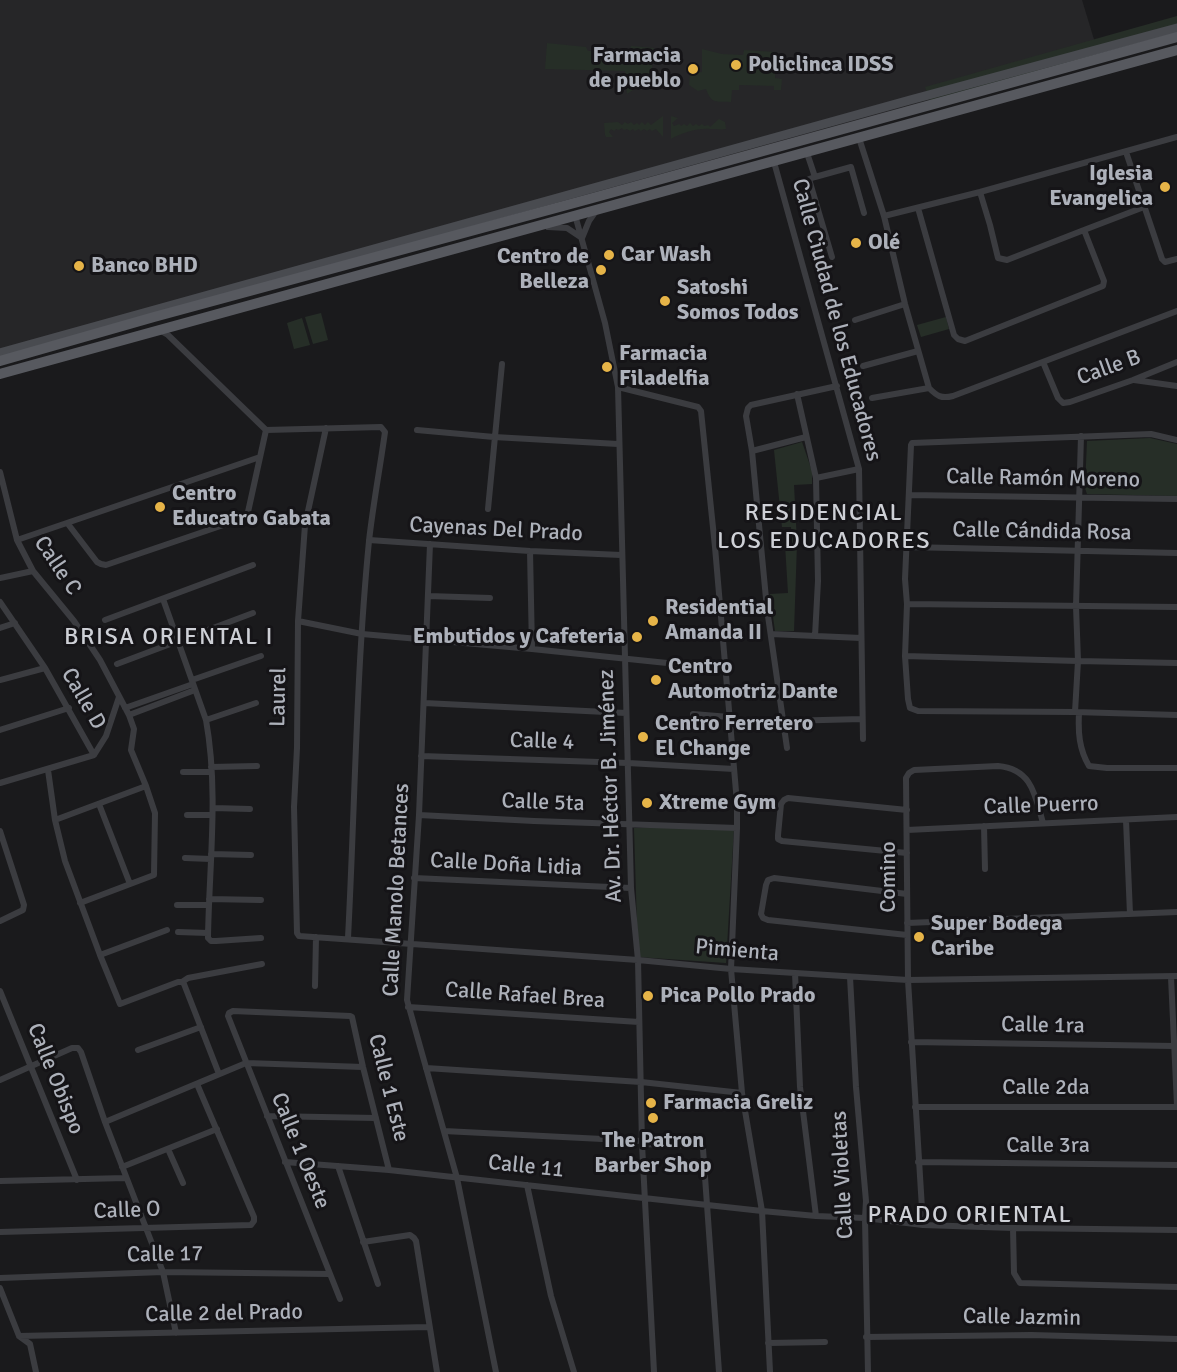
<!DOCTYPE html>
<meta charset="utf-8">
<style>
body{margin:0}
canvas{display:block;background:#1a1a1c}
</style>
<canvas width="1177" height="1372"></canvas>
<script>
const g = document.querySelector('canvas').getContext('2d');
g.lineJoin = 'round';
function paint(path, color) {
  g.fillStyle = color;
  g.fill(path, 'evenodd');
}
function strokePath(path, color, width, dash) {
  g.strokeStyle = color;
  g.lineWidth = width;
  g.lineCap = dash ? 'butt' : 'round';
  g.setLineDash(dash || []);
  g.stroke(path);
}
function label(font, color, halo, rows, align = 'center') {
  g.font = font + ' Signika,sans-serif';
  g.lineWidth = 6;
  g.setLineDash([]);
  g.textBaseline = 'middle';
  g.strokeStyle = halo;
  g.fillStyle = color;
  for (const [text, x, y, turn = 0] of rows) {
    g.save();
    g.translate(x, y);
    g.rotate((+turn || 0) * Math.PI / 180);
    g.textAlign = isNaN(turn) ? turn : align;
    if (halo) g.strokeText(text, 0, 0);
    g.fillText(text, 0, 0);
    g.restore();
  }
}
paint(new Path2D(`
 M0,0H1082L1099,56L0,358Z`), '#262628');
paint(new Path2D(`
 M1177,16V36L931,104L925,87Z
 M547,43L586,47L588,51L630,50L631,46L654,48L651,78L627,94L625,71L545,69Z
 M702,49L722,54L743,55L744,50L776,52L775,78L782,79L781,90H774V86L739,85V90H732L731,102C716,101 712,105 706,89L698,91L689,85L690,73L702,72Z
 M663,116V137L656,129L652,131L650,129L647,131L644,129L641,131L639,129L635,131L633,129L630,131L627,129L624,130L622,128L619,130L616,129L614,131L611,129L609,132L613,137H606L605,135L604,123L618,122L622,125L625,122L628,124L631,122L634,125L637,123L639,125L642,122L645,125L648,122L651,125Z
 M671,116L678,118L672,123L674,126L679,124L681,126L684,124L687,126L690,123L693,126L696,124L699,126L702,124L704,126L708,125L710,127L719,119L725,122L726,129C720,130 716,129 710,129C697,128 682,133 671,139Z
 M321,313L328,340L313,344L305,317Z
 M946,317L949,329L921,337L917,325Z
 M302,318L310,345L294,349L287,323Z
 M1150,438L1177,444V496L1087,494L1085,488L1087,441Z
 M802,442L812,471V484L794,485L797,543L794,631H775L770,594L788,593L785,544L792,543L791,527H782L774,450Z
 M634,828H734L726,963L638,957Z`), '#262e27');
strokePath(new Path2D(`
 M859,138L884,216L905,304L929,388C937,396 941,399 953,396L1177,311
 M1126,152L1162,259L1165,262L1177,259
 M807,153L815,177L851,167L864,213
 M774,162L859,469L863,739
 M815,177L809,179L832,257
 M980,192L990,225L998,258L1007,260L1084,230
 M918,208L954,335L958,339L965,341L1103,286L1104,281L1084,230L1144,207
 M575,215L605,323L618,387L631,888L638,960L642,1144L654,1372
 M884,216L980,192L1177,137
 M548,227L567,228L582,238L589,221L596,211
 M855,320L905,304
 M161,331L168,335L266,430L381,427L385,432C380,468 373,505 369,541C356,673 355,806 348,938
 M1043,362L1058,398L1063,403L1070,402L1133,380L1177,362
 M863,366L918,351
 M1134,380L1177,386
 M618,387L698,407L701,411L715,547L737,803V828L731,969L742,1093L762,1211L770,1372
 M797,394L816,478L818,581L815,636
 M872,398L929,388
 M326,428L305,525L298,621L297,748L294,807L297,933L299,936L638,960L731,969L908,980L1177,976
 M417,430L494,437L618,444
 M1177,440L1151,434L912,443L911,445L905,579L907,604L905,656L908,699L910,708L918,711L1075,712L1177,715
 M752,451L806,437
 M0,472L17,540L33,571L74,621L100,660L129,715L134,729L131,750L146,786L155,813L154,875L80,903
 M816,478L859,469
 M909,495L1177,499
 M488,509L502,364
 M68,524L97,562L101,564L106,565L244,518L248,512L266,430
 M17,540L260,457
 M369,540L530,551L621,555
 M430,544L419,815L407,1000L457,1178L496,1372
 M907,547L1177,553
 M530,551L532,649
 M0,578L33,571
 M428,596L490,598
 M163,599L206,720C219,792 209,866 208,938L211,941H216L261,938
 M0,602L45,668L94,755
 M907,604L1177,607
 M105,620L253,565
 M298,621L362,634L532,649L725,669
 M0,628L15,623
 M771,634L861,638
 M905,656L1078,661L1177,663
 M117,664L253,613
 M0,680L45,668
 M192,680L261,656
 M424,703L626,713
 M125,708L193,684
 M1075,712L1078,661L1076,606L1081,436
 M1079,713C1078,732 1079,749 1089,766L1107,768H1177
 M693,714L729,717
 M129,715L195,690
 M206,720L256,703
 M784,721L862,719
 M0,730L69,708
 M787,748L767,609L752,451L746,416L748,408L751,405L837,386
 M421,756L628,763L734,769
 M211,767L257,766
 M48,770L55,820L65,861L100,955L120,1004L178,982H182L188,978L262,964
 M183,772H211
 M0,783L94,755L106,736L119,697
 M99,804L130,884
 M213,808L250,809
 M907,810L788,798L784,800L781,804L778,835V839L782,841L907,853
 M187,815H212
 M419,815L534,821L737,828
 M55,820L146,786
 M1126,820L1130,914
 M984,826L985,869
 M907,830L1177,817
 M0,831L24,905L23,910L0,921
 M211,854L251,855
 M185,858L211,859
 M414,878L631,888
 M907,894L774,878L768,880L766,885L761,914L763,918L768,920L907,935
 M209,899L261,900
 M177,905H209
 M907,923L1177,912
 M178,932L208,933
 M100,955L167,930
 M795,973L800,1087L816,1216
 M850,977L856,1087L866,1201L865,1218L868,1372
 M1171,977L1177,1105
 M182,982L184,984L219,1074
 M315,986L316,937
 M0,991L77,1180
 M408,1007L639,1022
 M911,1042L1174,1046
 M138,1050L201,1027
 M426,1068L641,1082L742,1093
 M0,1080L72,1048H78L81,1052L105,1122L163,1272L176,1333
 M915,1107H1177
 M267,1116L376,1118
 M105,1122L246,1063L363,1067
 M444,1131L642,1141
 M642,1144L701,1146L703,1149L719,1372
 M168,1149L183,1183
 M285,1162L389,1170L762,1211L816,1216L865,1218L923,1225L1013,1228L1177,1230
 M918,1162L1177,1165
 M338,1166L378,1284
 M122,1167L217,1129
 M0,1181L126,1178
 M527,1185L551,1296L574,1372
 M923,1225L908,980L906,778L909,773L914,770L998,766C1032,769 1035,795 1043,823
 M1013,1228L1014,1273L1020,1283L1177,1287
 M0,1232L251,1225L254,1221V1217L197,1084
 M363,1242L410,1235L414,1238L416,1241L437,1372
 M0,1278L163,1272L330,1274
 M0,1288L19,1336L30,1344L36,1372
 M340,1299L228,1016L229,1013L233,1011L350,1016L352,1017L363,1067L389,1170
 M19,1336L429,1327
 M866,1337L1031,1335L1177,1339
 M768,1343L825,1342`), '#3b3c40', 6);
strokePath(new Path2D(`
 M0,353L910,100L1177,28`), '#494b50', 9);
strokePath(new Path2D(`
 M0,361L154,317L589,199L1177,37
 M0,374L1177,50`), '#57595f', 10);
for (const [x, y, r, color] of [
 [736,65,6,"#e6b448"],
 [693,69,6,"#e6b448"],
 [1165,187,6,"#e6b448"],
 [856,243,6,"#e6b448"],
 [609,255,6,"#e6b448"],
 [79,266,6,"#e6b448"],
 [601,270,6,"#e6b448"],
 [665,301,6,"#e6b448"],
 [607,367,6,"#e6b448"],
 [160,507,6,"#e6b448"],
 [653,621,6,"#e6b448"],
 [637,637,6,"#e6b448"],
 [656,680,6,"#e6b448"],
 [643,737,6,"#e6b448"],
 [647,803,6,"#e6b448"],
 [919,937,6,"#e6b448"],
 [648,996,6,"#e6b448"],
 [651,1103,6,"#e6b448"],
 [653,1118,6,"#e6b448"]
]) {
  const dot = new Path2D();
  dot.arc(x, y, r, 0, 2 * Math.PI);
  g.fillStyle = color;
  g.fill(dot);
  strokePath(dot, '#151417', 2);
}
label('bold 22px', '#adb1ba', '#151417', [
 ["Farmacia",681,56,"right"],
 ["de pueblo",681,81,"right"],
 ["Policlinca IDSS",748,65],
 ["Iglesia",1153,174,"right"],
 ["Evangelica",1153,199,"right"],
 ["Olé",868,243],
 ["Car Wash",621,255],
 ["Centro de",589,257,"right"],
 ["Belleza",589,282,"right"],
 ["Banco BHD",91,266],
 ["Satoshi",677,288],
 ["Somos Todos",677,313],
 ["Farmacia",619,354],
 ["Filadelfia",619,379],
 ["Centro",172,494],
 ["Educatro Gabata",172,519],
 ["Residential",665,608],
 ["Amanda II",665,633],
 ["Embutidos y Cafeteria",625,637,"right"],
 ["Centro",668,667],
 ["Automotriz Dante",668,692],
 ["Centro Ferretero",655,724],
 ["El Change",655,749],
 ["Xtreme Gym",659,803],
 ["Super Bodega",931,924],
 ["Caribe",931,949],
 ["Pica Pollo Prado",660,996],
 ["Farmacia Greliz",663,1103],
 ["The Patron",653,1141,"center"],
 ["Barber Shop",653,1166,"center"]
], 'left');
label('22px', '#adb1ba', '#151417', [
 ["Calle Ciudad de los Educadores",836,320,75],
 ["Calle B",1109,368,-20],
 ["Calle Ramón Moreno",1043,479,1],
 ["Cayenas Del Prado",496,530,3],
 ["Calle Cándida Rosa",1042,532,1],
 ["Calle C",57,566,56],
 ["Laurel",279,697,-89],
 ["Calle D",83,699,60],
 ["Calle 4",542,742,2],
 ["Av. Dr. Héctor B. Jiménez",611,786,-92],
 ["Calle 5ta",543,803,2],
 ["Calle Puerro",1041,806,-2],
 ["Calle Doña Lidia",506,865,3],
 ["Comino",889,877,-90],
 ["Calle Manolo Betances",397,890,-87],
 ["Pimienta",737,951,5],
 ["Calle Rafael Brea",525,996,4],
 ["Calle 1ra",1043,1026,1],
 ["Calle Obispo",55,1079,68],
 ["Calle 1 Este",388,1088,76],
 ["Calle 2da",1046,1088],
 ["Calle 3ra",1048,1146],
 ["Calle 1 Oeste",300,1151,68],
 ["Calle 11",526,1167,6],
 ["Calle Violetas",843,1175,-93],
 ["Calle O",127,1211,-2],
 ["Calle 17",165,1255,-1],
 ["Calle 2 del Prado",224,1314,-1],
 ["Calle Jazmin",1022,1318,1]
]);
g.letterSpacing = '1.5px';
label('24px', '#ced0d6', '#151417', [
 ["RESIDENCIAL",824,514],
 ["LOS EDUCADORES",824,542],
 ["BRISA ORIENTAL I",169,638],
 ["PRADO ORIENTAL",970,1216]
]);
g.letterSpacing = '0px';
</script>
